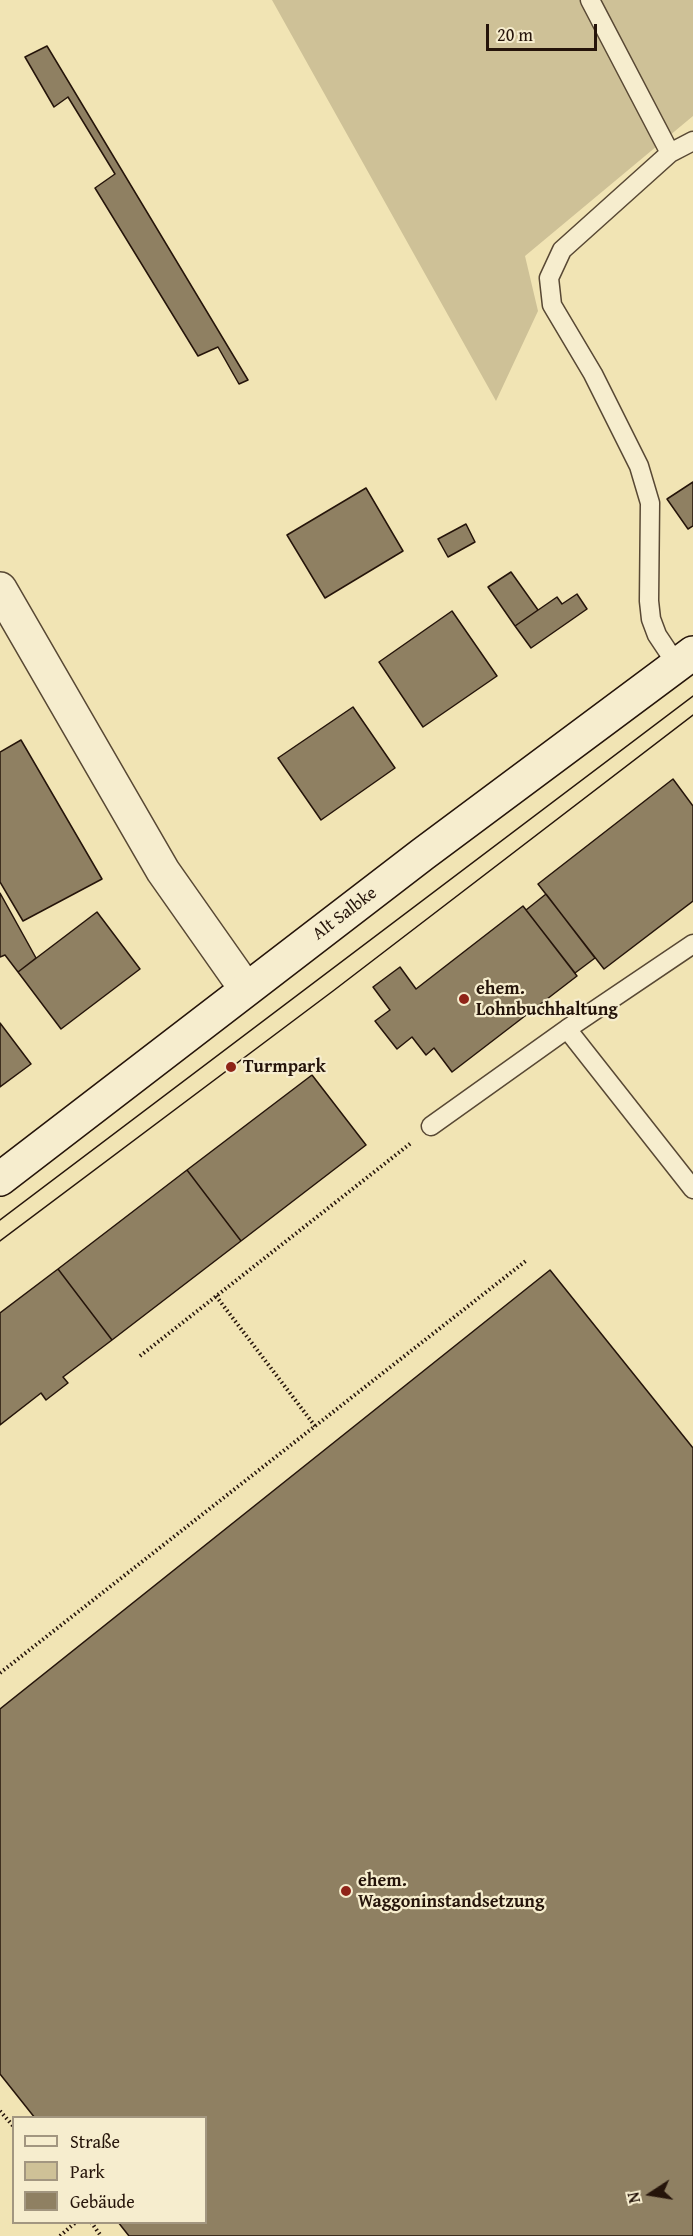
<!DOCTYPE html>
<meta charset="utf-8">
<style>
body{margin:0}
#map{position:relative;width:693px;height:2236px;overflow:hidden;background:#f1e4b4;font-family:"Gentium Book Plus",serif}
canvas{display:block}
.legend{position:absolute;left:12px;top:2116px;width:195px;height:108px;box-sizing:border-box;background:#f6edce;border:2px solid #a29680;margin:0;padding:8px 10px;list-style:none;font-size:18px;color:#25140a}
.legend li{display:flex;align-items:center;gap:12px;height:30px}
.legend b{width:30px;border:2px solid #a29680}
.north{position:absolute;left:621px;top:2164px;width:60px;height:60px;-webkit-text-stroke:4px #f6edce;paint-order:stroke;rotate:258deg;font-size:16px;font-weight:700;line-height:24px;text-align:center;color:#25140a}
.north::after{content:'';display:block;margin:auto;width:21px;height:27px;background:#25140a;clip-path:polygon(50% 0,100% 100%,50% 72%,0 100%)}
.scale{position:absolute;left:486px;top:24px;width:111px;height:27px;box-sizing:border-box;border:3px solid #25140a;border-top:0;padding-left:8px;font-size:18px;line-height:21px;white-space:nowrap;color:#25140a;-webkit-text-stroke:4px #f6edce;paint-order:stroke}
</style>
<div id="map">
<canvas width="693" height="2236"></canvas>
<ul class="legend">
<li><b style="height:8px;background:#f6edce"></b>Straße</li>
<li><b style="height:16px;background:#cec197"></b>Park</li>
<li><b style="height:16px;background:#8f8062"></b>Gebäude</li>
</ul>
<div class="north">N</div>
<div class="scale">20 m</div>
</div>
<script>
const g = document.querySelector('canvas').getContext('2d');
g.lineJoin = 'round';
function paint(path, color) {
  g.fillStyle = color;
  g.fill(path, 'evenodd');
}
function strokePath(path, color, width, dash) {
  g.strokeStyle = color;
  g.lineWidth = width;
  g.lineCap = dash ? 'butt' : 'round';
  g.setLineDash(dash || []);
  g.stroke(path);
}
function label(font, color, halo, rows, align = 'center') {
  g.font = font + ' "Gentium Book Plus",serif';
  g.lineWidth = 4.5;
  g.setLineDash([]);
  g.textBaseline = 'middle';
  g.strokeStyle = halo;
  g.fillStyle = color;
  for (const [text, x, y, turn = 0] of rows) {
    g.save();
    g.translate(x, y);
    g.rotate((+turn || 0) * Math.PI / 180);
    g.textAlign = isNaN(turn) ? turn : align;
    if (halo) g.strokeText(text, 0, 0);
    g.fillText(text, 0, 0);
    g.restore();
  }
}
paint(new Path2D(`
 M272,0H693V116L525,256L538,311L496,401Z`), '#cec197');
const building = new Path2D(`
 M47,46L248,380L239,384L218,347L198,356L95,188L115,174L68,97L54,107L25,57Z
 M693,482V526L688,529L667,499Z
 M366,488L403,551L325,598L287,535Z
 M466,524L475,542L448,557L438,539Z
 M511,572L538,610L515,626L488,587Z
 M577,594L587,609L531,648L515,626L557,597L562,604Z
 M452,611L497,676L423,727L379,662Z
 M353,707L395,768L321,820L278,758Z
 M21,740L102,879L23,921L0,882V752Z
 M673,779L693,806V901L604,969L538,884Z
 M0,893L36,958L18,972L5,955L0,957Z
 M546,894L595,958L575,973L526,910Z
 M523,906L577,976L452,1072L434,1048L426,1055L412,1037L397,1049L375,1021L390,1010L373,987L400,967L416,989Z
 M97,912L140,969L61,1029L18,972Z
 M0,1023L31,1064L0,1087Z
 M312,1075L366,1145L241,1241L187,1170Z
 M187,1170L241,1241L112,1340L58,1269Z
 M58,1269L112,1340L63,1377L68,1383L46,1400L41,1393L0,1425V1313Z
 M550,1270L693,1448V2236H129L118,2222H206V2118H35L0,2074V1709Z`);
paint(building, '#8f8062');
strokePath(building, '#25140a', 1.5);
const lane = new Path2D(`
 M590,0L670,153
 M677,665L657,635L651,619L649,601L650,503L639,466L593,374L552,305L549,278L562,250L670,153L693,141
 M567,1029L693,1189
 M431,1126L567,1029L693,944`);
const street = new Path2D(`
 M0,589L163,871L246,989`);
const secondary = new Path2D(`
 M0,1179L423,854L693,653`);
strokePath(lane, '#584834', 21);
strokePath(street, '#584834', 36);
strokePath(secondary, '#25140a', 36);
strokePath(new Path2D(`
 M216,1296L315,1426
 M140,1356L411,1143
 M0,1673L527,1260
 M0,2111L14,2127
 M91,2222L101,2236
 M60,2236L76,2222`), '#25140a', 4, [1.5, 3]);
strokePath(lane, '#f6edce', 18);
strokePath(street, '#f6edce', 33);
strokePath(secondary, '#f6edce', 33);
strokePath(new Path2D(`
 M0,1220L693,696
 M0,1241L333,991L693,715`), '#25140a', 1.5);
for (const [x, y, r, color] of [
 [464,999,6,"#8f2418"],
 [231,1067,6,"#8f2418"],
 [346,1891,6,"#8f2418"]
]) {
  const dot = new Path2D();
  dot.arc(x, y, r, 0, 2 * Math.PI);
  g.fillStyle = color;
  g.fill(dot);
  strokePath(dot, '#f6edce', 2);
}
label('18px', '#25140a', '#f6edce', [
 ["Alt Salbke",345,914,-37]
]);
label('bold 18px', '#25140a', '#f6edce', [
 ["ehem.",476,989],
 ["Lohnbuchhaltung",476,1010],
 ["Turmpark",243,1067],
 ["ehem.",358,1881],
 ["Waggoninstandsetzung",358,1902]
], 'left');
</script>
